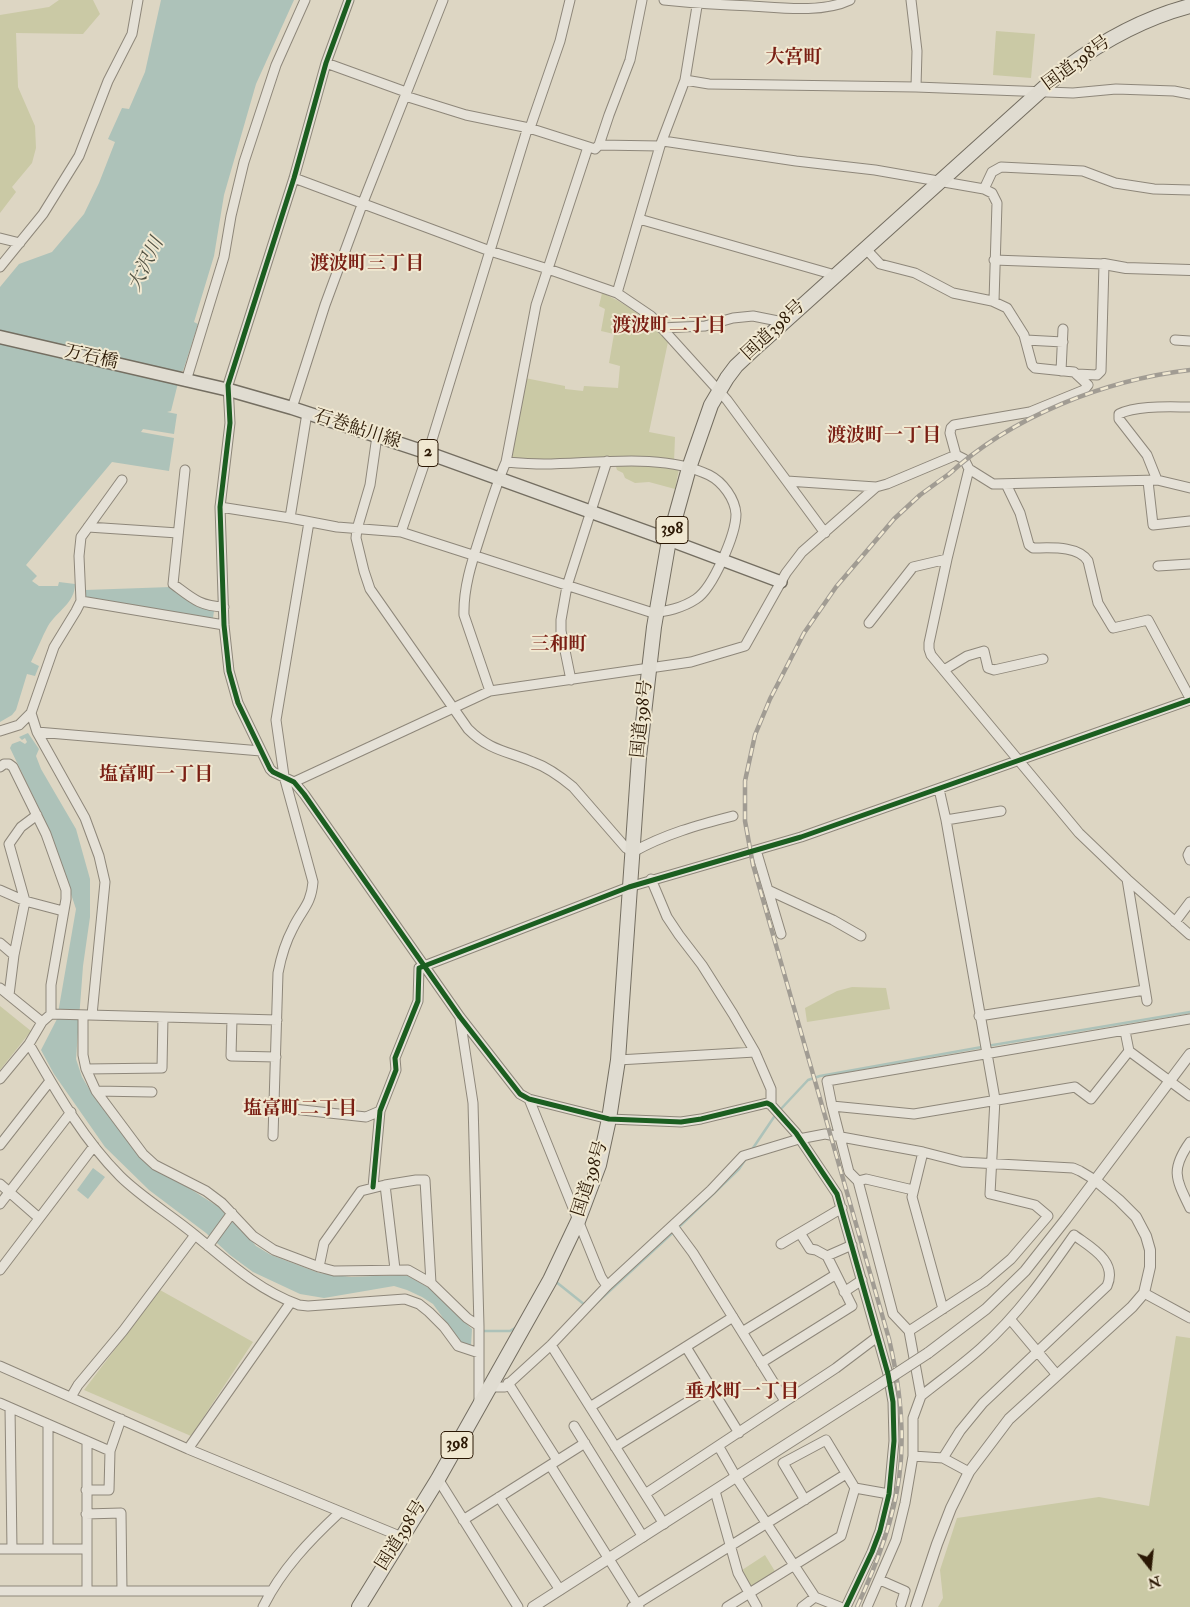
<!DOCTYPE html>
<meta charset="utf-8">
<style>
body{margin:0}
#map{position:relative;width:1190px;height:1607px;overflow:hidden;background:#ddd6c3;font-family:"IM FELL Double Pica",serif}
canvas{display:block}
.north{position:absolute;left:1125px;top:1542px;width:50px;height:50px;-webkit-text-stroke:4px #f0e8d1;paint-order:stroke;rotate:164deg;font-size:14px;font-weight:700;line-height:20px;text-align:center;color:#2b1804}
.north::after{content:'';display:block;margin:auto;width:18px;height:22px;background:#2b1804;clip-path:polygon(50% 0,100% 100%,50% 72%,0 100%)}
</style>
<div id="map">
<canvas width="1190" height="1607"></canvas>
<div class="north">N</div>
</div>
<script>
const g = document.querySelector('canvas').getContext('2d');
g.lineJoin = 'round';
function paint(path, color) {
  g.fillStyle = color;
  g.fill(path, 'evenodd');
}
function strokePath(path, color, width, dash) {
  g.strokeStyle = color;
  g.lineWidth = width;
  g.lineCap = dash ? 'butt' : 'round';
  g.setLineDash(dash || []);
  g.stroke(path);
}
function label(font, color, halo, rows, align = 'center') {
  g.font = font + ' "IM FELL Double Pica","Noto Serif JP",serif';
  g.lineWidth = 4;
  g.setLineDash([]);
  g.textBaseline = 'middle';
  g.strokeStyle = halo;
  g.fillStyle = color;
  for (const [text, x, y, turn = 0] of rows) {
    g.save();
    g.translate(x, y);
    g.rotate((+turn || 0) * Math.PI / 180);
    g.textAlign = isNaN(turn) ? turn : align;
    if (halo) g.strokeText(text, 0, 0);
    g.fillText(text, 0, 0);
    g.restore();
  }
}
paint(new Path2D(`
 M59,0H93L100,14L83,34L16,33L18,87L35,126L36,148L32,163L12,187L16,192L0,213V15L49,7Z
 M996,31L1035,34L1031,78L993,75Z
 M602,293C630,305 647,320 668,342L649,432L675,437L674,462H546L510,460L525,378L565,386V389L583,391L584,386L618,388L620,366L609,363L614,334L601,331L605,309L599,306Z
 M615,463L671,466L679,469L675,489L649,482L635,483L625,478L623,473L617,470Z
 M852,987L886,988L890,1009L807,1022L805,1008L837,991Z
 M0,1006L31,1031L0,1070Z
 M160,1290L253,1342L191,1436L84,1390Z
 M1176,1336L1190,1338V1607H938L943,1598L940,1570L957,1518L1099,1497L1149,1506Z
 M765,1555L776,1573L751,1589L739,1572Z`), '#cac9a5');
paint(new Path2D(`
 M161,0H294L256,84L224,195L214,256L194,322L198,324L183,371H181L171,411L167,412L177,414L174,434L143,429L141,432L174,438L169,471L112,462L26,565L37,576L32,581L39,586H58L59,582L75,584C75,603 57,611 48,626C42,637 37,650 31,662L39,666L35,676L27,674L16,710L12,715L0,722V287L19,264L52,252L84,214L99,183L115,142L108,139L122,108L129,109L145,72Z
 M171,587L196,606L214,611L213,618L84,599L85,590Z
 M28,733L39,749L36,756L41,769L76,829L90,879V917L83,966L76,1059L82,1077L94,1097L141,1158L159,1172L181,1183L228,1213L256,1246L271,1255L319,1273L351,1277L399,1275L408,1276L429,1288L472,1329L471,1346L461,1343L433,1304L422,1297L407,1290L394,1286L324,1298L300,1294L253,1272L230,1255L206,1233L149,1190L105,1147L54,1074L41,1050L57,1019L76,909L50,831L10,748L12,744L20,741L25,744L27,742L25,738L22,740L19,737Z
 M93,1168L105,1177L88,1199L77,1190Z`), '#adc2b9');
strokePath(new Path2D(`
 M987,1046L1190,1012
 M780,1110L808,1080L820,1076L982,1047
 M751,1151L776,1114
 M555,1281L585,1305
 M590,1309L680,1226L739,1169L745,1160
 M484,1331H510L515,1328`), '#adc2b9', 2.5);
const minor = new Path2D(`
 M349,0L326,63L294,178L228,385L230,423L220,507L224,625L229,671L238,703L270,769L273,772L294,782L304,794L460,1017L520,1094L529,1099L609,1119L658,1121L681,1122L701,1119L767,1103L771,1105L796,1133L837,1194L888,1374L893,1402L894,1441L889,1494L880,1531L872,1552L846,1607
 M664,0C693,3 723,5 752,6C782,8 823,13 850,0
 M911,0L917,51L916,87
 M326,63L406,92
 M685,80L709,84L916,87L1073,93L1116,89L1174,91L1190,94
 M405,96L466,115L529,128L595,149L599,145L609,115L630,60L642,0
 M663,141L796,161L875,170L984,189L992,193L997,203L994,301
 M599,145L660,146
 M294,178L490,251L548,269L617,293L651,316L727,400L825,533
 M984,189L992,172L1001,167L1083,171L1115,183L1154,189L1190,190
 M639,219L835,275
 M0,238L20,243
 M865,248L880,264L915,273L953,293L992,301L1007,308L1024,335L1032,365L1035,368L1074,372L1088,385L1084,390L1030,412L954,425L951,428L950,433L956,455
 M994,260L1104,264L1101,371L1097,375L1077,374
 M0,267L43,214L79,156L108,81L132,34L138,0
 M617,293L660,146L685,80L698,0
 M661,328L705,326L733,318L753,316L783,322
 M1026,340L1063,342
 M1175,340L1190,341
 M1061,371L1063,329
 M186,381L224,257L231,216L244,162L276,65L305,0
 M292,408L325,305L362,205L443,0
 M377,436L370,485L357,529L356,538L364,571L370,589L468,729C490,751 507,751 533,762C547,767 561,777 573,787L626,848L633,852C665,834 698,825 733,816
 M969,469L993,484L1157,480L1190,488
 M185,470L173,584C192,598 199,606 224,607
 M1157,480L1147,455L1119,419V414C1137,405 1170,407 1190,407
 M787,481L876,487L887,484L956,455L964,459L969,469L947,559L929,643V649L931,655L1079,833L1127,879L1190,935
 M1148,481L1153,525L1190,521
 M1006,484L1020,513L1029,545L1033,548C1049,548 1078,545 1088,561L1098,603L1113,628L1148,620L1190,698
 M220,507L290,518L337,527L401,532L650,612C665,613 684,607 696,599C713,588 736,534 736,514C735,499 723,482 709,475C662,452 594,464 544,464C531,464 518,463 506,462
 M290,518L307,413
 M88,527L178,533
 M401,532L428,453L527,130L531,125L560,41L570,0
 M1158,566L1190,564
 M81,601L224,625
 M869,623L913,567L947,559
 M944,670L967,656L984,651L988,668L994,670L1043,659
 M571,680L561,631V620L567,586L607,461
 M490,691L464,615C463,584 475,553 484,524C491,503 497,482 506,462L536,305L588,147
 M0,731L19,725L31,713
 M37,732L261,751
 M0,767L4,764H9L13,767L46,834L66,890V899L51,985V1014
 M294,782L490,691L691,662L745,646L786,573L802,552L876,487
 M946,820L1001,811
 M756,850L781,934
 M1190,851L1188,855L1190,860
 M651,879L667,917L679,935L702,965L733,1014L755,1052L771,1089V1105
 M1127,879L1147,1001
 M0,890L25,901L63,911
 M768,890L833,920L861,936
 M1175,922L1190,902
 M0,943L14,955
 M0,988L42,1022
 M9,995L14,955L25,901L9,844L21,827L37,815
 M83,1015V1055L86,1069L96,1091L143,1154L155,1165L206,1191L222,1203L253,1236L274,1250L319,1267L334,1271L408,1270L431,1283L467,1318L479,1326
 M92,1015L105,882L99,856L85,818L37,732L31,713L54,647L76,611L81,601L79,556L81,537L122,480
 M979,1016L1145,990
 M460,1018L473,1103L479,1326V1404
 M232,1019L231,1056L276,1057
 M1125,1031L1129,1051L1190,1096
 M29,1044C55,1089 82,1138 120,1176C141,1197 171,1215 195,1235C228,1262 258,1290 299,1305L308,1306L405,1299L419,1304L429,1312L444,1327L458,1346L479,1353
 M1129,1051L1091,1099L1075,1087L914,1114L832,1106L827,1081L1190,1019
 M618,1060L755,1052
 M86,1069L162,1068L163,1017
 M0,1079L29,1044L42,1022L51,1014L277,1020
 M96,1091L152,1092
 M529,1099L601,1277L607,1286
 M832,1106L849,1172L858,1181L893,1314L909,1331L921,1396L913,1418V1456L905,1503L896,1540L867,1607
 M275,1107L366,1117L380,1111
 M273,1136L278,973C281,957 285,943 293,928C302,909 311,905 313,882L284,776L276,720L309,522
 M1190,1142C1170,1170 1176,1179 1190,1208
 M0,1145L50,1081
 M923,1152L912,1197L943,1309
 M858,1181L866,1179L913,1190
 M0,1184L39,1218
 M385,1185L395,1269
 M373,1187L380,1111L396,1070L395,1058L418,1001L419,968L629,887L801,837L1190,700
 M0,1204L71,1112
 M673,1226L693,1253L785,1401
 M781,1244L842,1208
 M208,1246L232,1213
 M827,1256L852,1245
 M319,1267L324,1243L361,1191L385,1185L416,1180H425L431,1283
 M0,1270L94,1146
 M844,1292L862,1280
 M1144,1293L1190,1318
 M1010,1319L1057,1375
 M909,1331L984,1282L1011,1259L1048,1216L1035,1205L990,1194L995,1099L946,820L939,789
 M742,1332L835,1275
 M551,1345L664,1524
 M686,1347L739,1433
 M761,1363L852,1306L827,1256L816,1250L810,1249L800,1233
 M0,1366L188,1449L402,1537
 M508,1383L557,1460
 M491,1387H505L551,1345L607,1286L711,1190L743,1156L799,1139L825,1134L923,1152L962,1162L1073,1168L1080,1171L1095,1180
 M921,1396C941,1380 962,1365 981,1348C1018,1315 1046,1275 1074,1235C1090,1247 1118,1261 1107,1286L983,1403L960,1431L943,1458
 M71,1397L78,1385L123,1331L195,1235
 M0,1403L110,1451
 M590,1407L733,1317
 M10,1408L12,1549
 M574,1426L643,1537
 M615,1447L710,1388
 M719,1447L736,1477L815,1597L840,1607
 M188,1449L291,1302
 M913,1456L943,1458L969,1472
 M550,1465L639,1607
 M438,1479L518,1607
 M86,1490H109L110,1451L121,1419
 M715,1491L738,1573L757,1607
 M645,1494L836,1368L877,1337
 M499,1497L560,1590
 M805,1500L783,1463L826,1440L855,1488L889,1494
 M86,1514L121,1513L122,1591
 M463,1520L585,1443
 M0,1549H86
 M48,1549V1424
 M880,1580L905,1591L901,1604
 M0,1591H271
 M87,1591V1441
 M263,1607C281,1570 310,1540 339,1513
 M632,1607L846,1474
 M727,1607L841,1536L855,1488
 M802,1607L815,1597`);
const tertiary = new Path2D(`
 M1104,264L1126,268L1190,270
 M928,1353L986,1309L1025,1271L1066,1219L1190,1054
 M533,1607L862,1396
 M916,1607L937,1544L951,1508L969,1472L1009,1419L1132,1307L1144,1293L1150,1267V1250L1146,1236L1136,1217L1119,1200L1095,1180`);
const secondary = new Path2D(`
 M669,540L781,582`);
const primary = new Path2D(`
 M0,337L229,390L292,408L428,453L669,540`);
const trunk = new Path2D(`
 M359,1607L438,1479L550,1280L578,1221L599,1165L609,1119L618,1060L639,757L654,627L669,540L689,468L711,405L727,378L736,366L752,351L1066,68C1104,40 1144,18 1190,6`);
strokePath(minor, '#8e877a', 11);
strokePath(tertiary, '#8e877a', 12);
strokePath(secondary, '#746e61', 14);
strokePath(primary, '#746e61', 15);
strokePath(trunk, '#746e61', 16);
strokePath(minor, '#e5e1d7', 9);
strokePath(tertiary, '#e5e1d7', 10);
strokePath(secondary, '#e5e1d7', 11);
strokePath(primary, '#e0dcd1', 12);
strokePath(trunk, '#e0dcd1', 14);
const rail = new Path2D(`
 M948,475C1012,416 1105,380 1190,370
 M857,1607C902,1509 914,1446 889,1339L753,865L745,821V781L755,735L770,699L804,633L836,587L894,519L920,495L953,471`);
strokePath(rail, '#a19c93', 4.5);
strokePath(rail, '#f0e8d1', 2.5, [8]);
const tertiaryBridge = new Path2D(`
 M862,1396L928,1353`);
strokePath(tertiaryBridge, '#8e877a', 12, []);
strokePath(tertiaryBridge, '#e5e1d7', 10);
strokePath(new Path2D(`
 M349,0L326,63L294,178L228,385L230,423L220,507L224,625L229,671L238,703L270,769L273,772L294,782L304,794L460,1017L520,1094L529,1099L609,1119L658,1121L681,1122L701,1119L767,1103L771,1105L796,1133L837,1194L888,1374L893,1402L894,1441L889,1494L880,1531L872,1552L846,1607
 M373,1187L380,1111L396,1070L395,1058L418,1001L419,968L629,887L801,837L1190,700`), '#1b5e20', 5);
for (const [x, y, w] of [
 [428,453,20],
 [672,530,32],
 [457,1445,32]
]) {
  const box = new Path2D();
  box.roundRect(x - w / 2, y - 13.5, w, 27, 4);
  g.fillStyle = '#f0e8d1';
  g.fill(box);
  strokePath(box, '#2b1804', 1);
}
label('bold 16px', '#2b1804', null, [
 ["2",428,453],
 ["398",672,530],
 ["398",457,1445]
]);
label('18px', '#2b1804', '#f0e8d1', [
 ["国道398号",1077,64,-36],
 ["国道398号",774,331,-43],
 ["万石橋",91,358,13],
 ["石巻鮎川線",357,430,18],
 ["国道398号",643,719,-84],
 ["国道398号",591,1179,-72],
 ["国道398号",402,1536,-58]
]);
label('bold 19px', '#7a1f14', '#f0e8d1', [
 ["大宮町",794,59],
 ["渡波町三丁目",367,265],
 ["渡波町二丁目",669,327],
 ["渡波町一丁目",884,437],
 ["三和町",559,646],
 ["塩富町一丁目",156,776],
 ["塩富町二丁目",300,1110],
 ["垂水町一丁目",742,1393]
]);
label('italic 19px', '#515142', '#f0e8d1', [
 ["大沢川",147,265,-64]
]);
</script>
